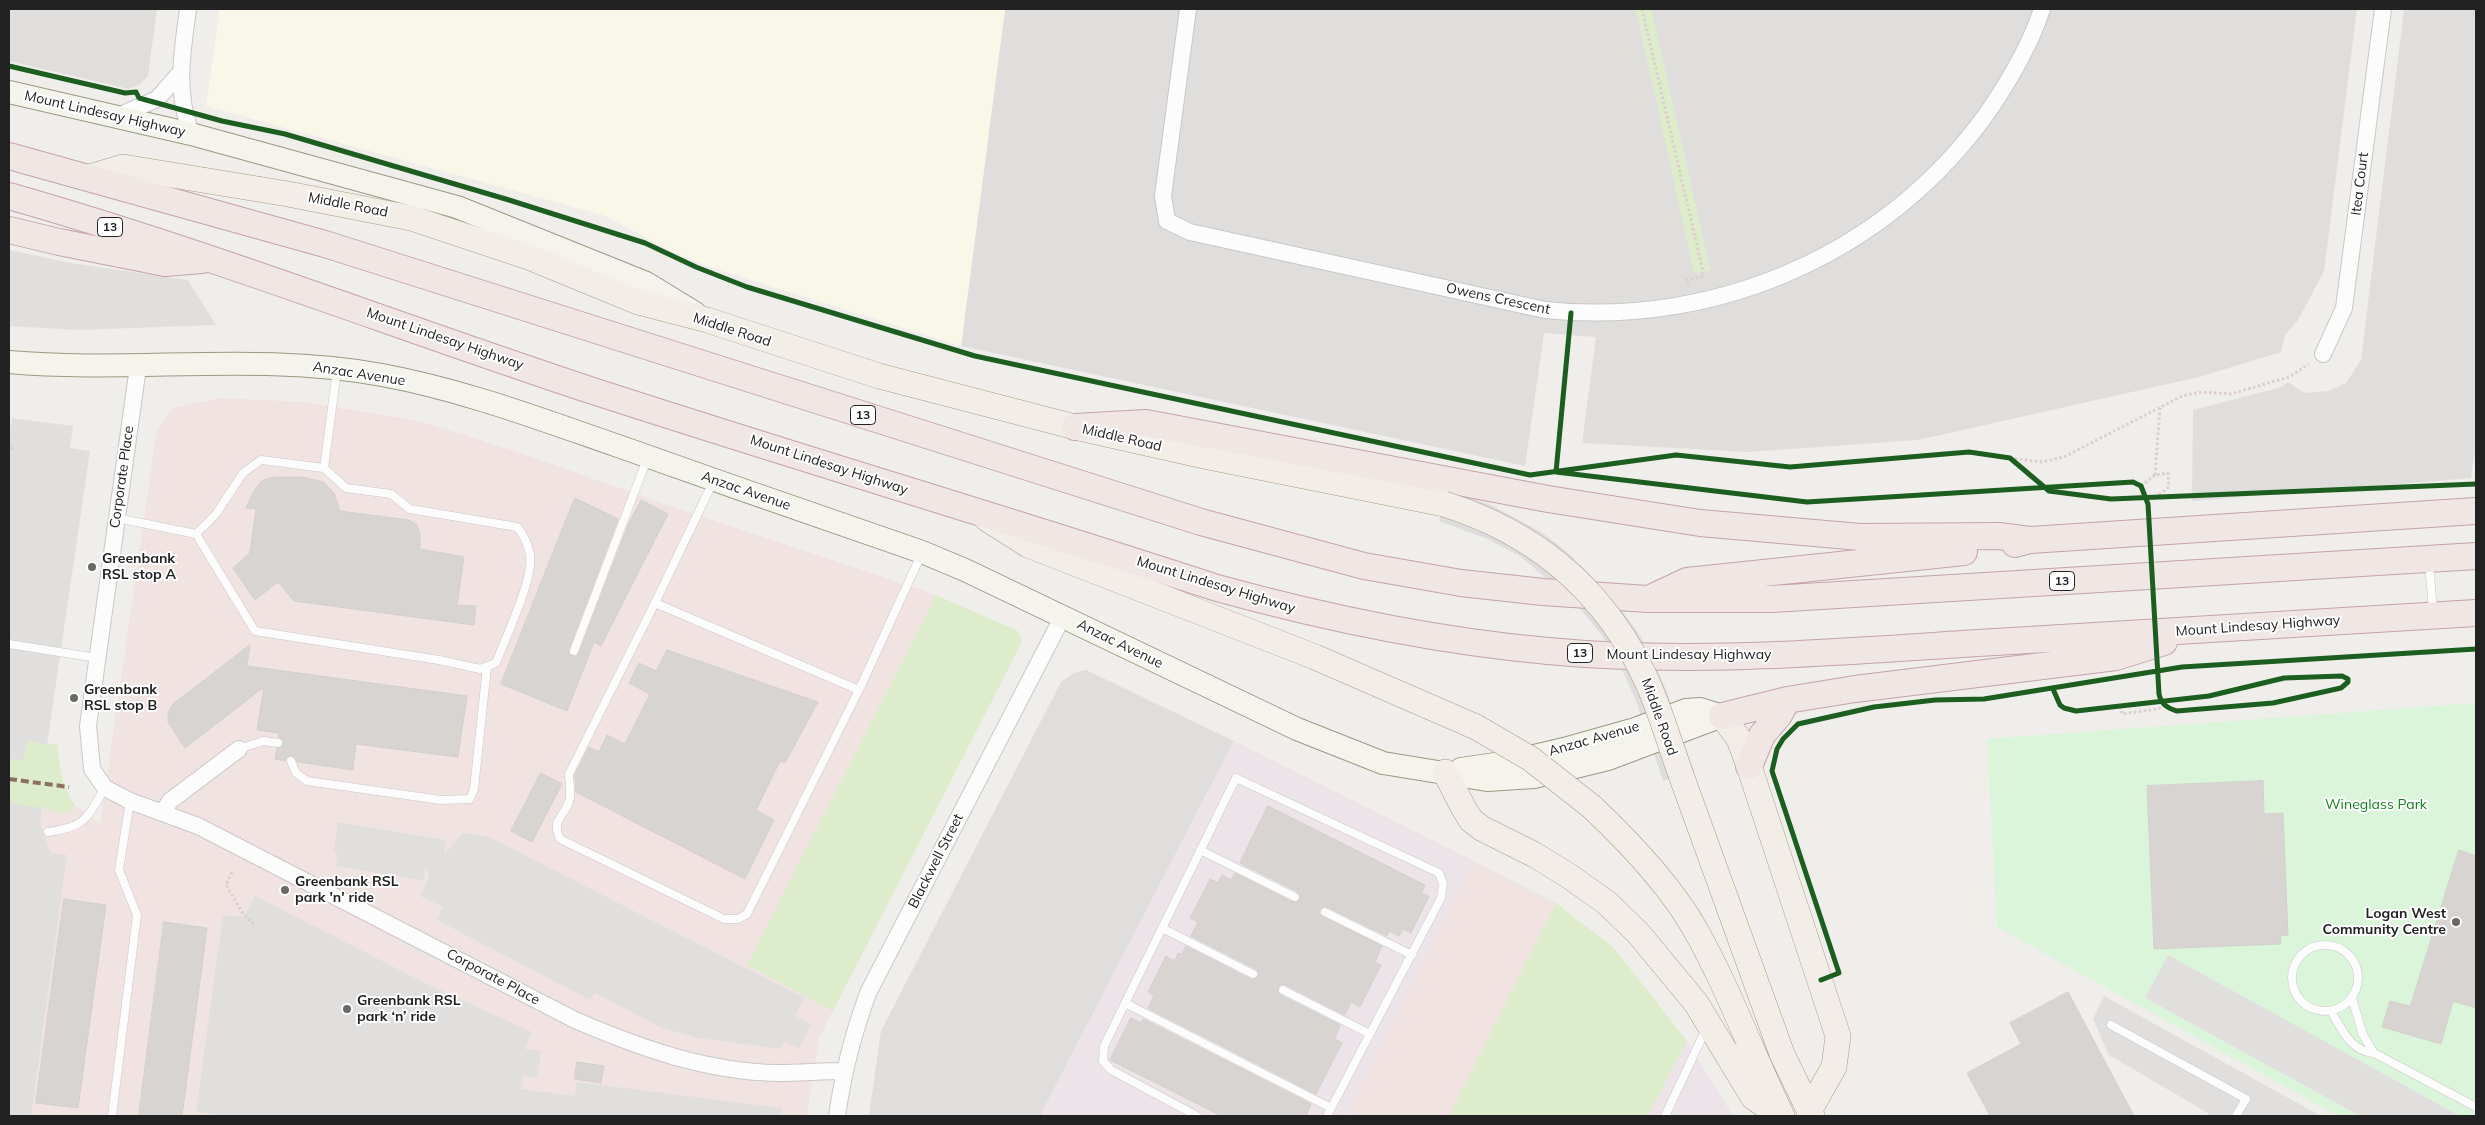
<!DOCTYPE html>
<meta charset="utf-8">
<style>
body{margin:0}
#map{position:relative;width:2485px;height:1125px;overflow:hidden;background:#f0eeeb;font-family:Mulish,sans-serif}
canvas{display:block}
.frame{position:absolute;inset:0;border:10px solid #222;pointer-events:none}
</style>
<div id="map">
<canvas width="2485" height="1125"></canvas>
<div class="frame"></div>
</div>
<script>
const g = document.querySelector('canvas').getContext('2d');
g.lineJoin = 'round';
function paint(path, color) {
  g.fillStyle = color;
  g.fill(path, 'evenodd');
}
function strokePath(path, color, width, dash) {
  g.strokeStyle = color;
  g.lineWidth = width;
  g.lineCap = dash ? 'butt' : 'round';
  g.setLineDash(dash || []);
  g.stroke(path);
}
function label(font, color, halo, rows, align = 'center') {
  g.font = font + ' Mulish,sans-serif';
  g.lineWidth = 4;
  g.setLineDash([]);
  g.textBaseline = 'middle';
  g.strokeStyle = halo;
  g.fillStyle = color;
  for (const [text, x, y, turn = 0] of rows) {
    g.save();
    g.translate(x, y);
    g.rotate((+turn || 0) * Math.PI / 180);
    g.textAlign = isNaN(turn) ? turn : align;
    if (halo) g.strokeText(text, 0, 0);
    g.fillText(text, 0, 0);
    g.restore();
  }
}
paint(new Path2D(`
 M9,9H157L148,76L140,84L129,89L9,61Z
 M1005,9H1636L1695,273L1710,270L1651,9H2357L2324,271L2298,320L2285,335L2281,352L2199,377L1918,440L1749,452L1582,443L1596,337L1544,333L1525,466L961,346Z
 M2404,9H2476V440L2471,478L2192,501L2193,410L2282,387L2288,382L2304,393L2329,391L2346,383L2361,360Z
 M1086,670L1234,741L1041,1114L1045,1116H869L881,1031L1061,682L1074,673Z`), '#dfdedc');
paint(new Path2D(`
 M219,398L306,402L420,421L518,452L676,508L936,595L747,965L833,1011L819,1039L807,1116H9V803L67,813L75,805L100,823L156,435L163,420L173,408Z
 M1474,861L1556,903L1449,1116H1346Z`), '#f1e3e1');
paint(new Path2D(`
 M1234,741L1474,861L1346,1116H1045L1041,1114Z
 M1687,1041L1733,1116H1648Z`), '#ede4e9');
paint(new Path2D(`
 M220,9H1005L961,346L713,268L673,252L603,215L206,106Z`), '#f8f7e8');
paint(new Path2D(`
 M1636,9H1651L1710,270L1694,273Z
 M936,595L1018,631L1022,642L833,1011L747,965Z
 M26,741L58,745C59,768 62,786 75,805L67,813L9,803V759L24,761Z
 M1556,903L1614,948L1687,1041L1648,1116H1449Z`), '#ddeccb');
paint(new Path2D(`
 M2476,703V856L2459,851L2416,988L2476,1008V1116H2460L2168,956L2145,998L2360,1116H2338L1997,927L1987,739ZM2263,782L2264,814L2283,813L2288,935L2280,936V944L2154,949L2147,786ZM2390,1001L2448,1018L2383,1027Z`), '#daf5da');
paint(new Path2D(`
 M9,250L71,263L188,280L216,325L78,330L9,326Z
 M12,418L73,426L70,448L90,451L47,745L27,741L24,761L9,759V439Z
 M9,803L42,808L40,823L51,853L67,855L31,1116H9Z
 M338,822L446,840L444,855L463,833L489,837L804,998L795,1016L811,1024L799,1049L785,1042L781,1049L698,1038L662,1028L595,993L590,1000L437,920L443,907L420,896L429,877L428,869H425L423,881L336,866L337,853L334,852Z
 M255,896L427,984L532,1032L525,1049L541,1051L537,1078L523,1076L521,1089L575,1096L577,1082L782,1108L780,1116H214V1114L196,1112L223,915L244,917Z
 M2168,955L2460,1116H2360L2145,998Z
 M2104,996L2321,1116H2208V1113L2109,1055L2093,1019Z`), '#e0dfde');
paint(new Path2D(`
 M1448,490L1491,505L1541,532L1564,549L1609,594L1640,635L1654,662L1667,692L1694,771L1663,781L1636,701L1620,665L1601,634L1576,604L1520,556L1485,538L1439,521Z`), '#dedddd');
const building = new Path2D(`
 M276,477H303L323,482L334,493L340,511L409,520L417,525L420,533V549L464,557L457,605L476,606L474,625L294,601L278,582L255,600L233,568L250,553L256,509L246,508L253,492L263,480Z
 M575,498L618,519L569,649V654L572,656L579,653L629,523L641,500L668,514L601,646L594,642L567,711L501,684Z
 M250,645L247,666L467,696L458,757L356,744L353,770L298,762L292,756H288L285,761L275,759L277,748L283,744V740L278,737L279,733L257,730L264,687L185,748L168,722V713L172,705Z
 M667,650L818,702L785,763L780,761L756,810L774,820L745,879L576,792L575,775L589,747L599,752L607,735L625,744L650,694L629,683L639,663L656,671Z
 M541,773L562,784L532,842L511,831Z
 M2263,781L2264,814L2283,813L2288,935L2280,936L2281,944L2154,949L2147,786Z
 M1268,806L1425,885L1421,893L1429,896L1411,933L1403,929L1399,936L1389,931L1387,936L1327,907L1320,909L1319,913L1323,917L1382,946L1375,962L1381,965L1360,1007L1351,1002L1345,1015L1286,985H1280L1278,988L1280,995L1340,1025L1335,1039L1342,1043L1316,1094L1148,1008L1154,996L1148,992L1166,956L1175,961L1178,953L1182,954L1186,946L1250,979L1258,977L1259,973L1256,969L1191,936L1198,922L1190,918L1210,879L1218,883L1222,875L1231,880L1235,873L1292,902L1300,900L1298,892L1240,863Z
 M2459,850L2476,856V1008L2453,1001L2441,1044L2382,1027L2390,1001L2410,1006Z
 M64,899L106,905L78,1108L36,1103Z
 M164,922L207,928L182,1116H139Z
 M2068,992L2134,1116H1990L1967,1073L2021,1044L2010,1023Z
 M1131,1018L1141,1023L1143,1019L1311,1104L1306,1116H1222L1110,1060Z
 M577,1062L604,1066L601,1083L575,1079Z`);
paint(building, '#d7d4d2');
strokePath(building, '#d3d0cc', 1);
const service = new Path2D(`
 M713,482L655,603L569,774C569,783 572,793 569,802C563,818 551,820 560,839L724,919H738L747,914L859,690L921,555
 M117,518L196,534L216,514L243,473L261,460L324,468L337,370
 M196,534L255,631L439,660L480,669L496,663C505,638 534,579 530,555C528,544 524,535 517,527L410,509L391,494L346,488L324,468
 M2429,562L2433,611
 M655,603L859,690
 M9,644L97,658
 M574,651L647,459
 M239,749L263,741L278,743
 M291,761L296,773L307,781L441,800L470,799L474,789L487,667
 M48,832C87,826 86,819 105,788
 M1200,850L1295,897
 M1325,912L1412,955
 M1162,928L1253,974
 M2292 978a33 33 0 1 1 66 0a33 33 0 1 1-66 0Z
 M1283,990L1370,1034
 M2352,998L2363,1035L2374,1053
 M1125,1003L1331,1108
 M2331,1011C2341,1028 2351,1052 2374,1053L2476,1107
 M2111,1025L2246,1099L2236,1116
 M112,1116L137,915L119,870L130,801
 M1197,1116L1111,1070L1103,1061L1104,1046L1236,778L1439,873L1443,884L1441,898L1327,1116
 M1665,1116L1706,1029`);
const minor = new Path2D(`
 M188,9C182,55 175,89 191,134
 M1188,9L1163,196L1167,221L1190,232L1545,310C1719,328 1893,251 1992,106C2012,76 2031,43 2042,9
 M118,116L157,99L179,74
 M2323,354L2344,308L2383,9
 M138,367L88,726L92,769L105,788L130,801L198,826L575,1020C640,1048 707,1072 778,1073C800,1073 822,1071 844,1071
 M163,812L170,801L239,749
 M837,1116C844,1069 852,1038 868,993L1063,616`);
const secondary = new Path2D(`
 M9,92L191,134L457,207L646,283L695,313
 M9,362C133,373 258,352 382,375C463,390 540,419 618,446C719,482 821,517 922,552L965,570L1297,729L1383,763L1487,780L1534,777L1608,759L1722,716
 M1461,769L1509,762L1564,749L1635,729L1686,710L1700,709L1722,716`);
const primary = new Path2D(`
 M90,177L123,167L288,194L411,218L531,258L638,302L707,320L879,376L1075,427L1204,456L1444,504
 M987,519L1028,545L1315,657L1476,727
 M1722,716L1739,739L1749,766L1838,1036L1834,1067L1809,1111
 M1445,772L1463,807L1471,820L1481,828L1535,855L1569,876L1607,903L1638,933L1696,1003L1753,1097L1780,1116
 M1681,775L1782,1054L1812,1116
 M1592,807C1629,842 1670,885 1695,929C1729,989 1752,1054 1782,1116`);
const trunk = new Path2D(`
 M9,156L325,244L1201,522L1364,566L1461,583L1543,592L1648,599H1772L2476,556
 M9,196C206,252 396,326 590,390C799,458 1009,520 1217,588C1326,618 1436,641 1548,651C1686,664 1824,653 1962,644C2133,634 2305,623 2476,613
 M9,230L59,242L165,263L202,260
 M1075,427L1146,423L1548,499L1700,523L1860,537L1999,536L2030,540
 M2015,544L2030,540L2476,511
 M1655,596L1687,581L1964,552
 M1722,716L1787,700L1855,689L2116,657L2164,642
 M1749,766L1762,735L1779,715L1787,700`);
strokePath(service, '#c9c8c7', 9);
strokePath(minor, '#c9c8c7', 18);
strokePath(secondary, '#999a82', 24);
strokePath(primary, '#a79c86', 26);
strokePath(trunk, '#c5a2ac', 28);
strokePath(new Path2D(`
 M1642,9L1704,276L1687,280L1688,285
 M9,443L13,449
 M2010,458L2041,462L2064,457L2182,396L2202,392L2231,394L2289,377L2309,364
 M2155,475L2160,408
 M2141,486L2155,475L2168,473L2169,487L2155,498
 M2121,706L2122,714L2158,709L2165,705
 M232,872L226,885L244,915L256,926`), '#dccecd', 3, [2.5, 2.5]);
strokePath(service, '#fdfcfc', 8);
strokePath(minor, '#fdfcfc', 16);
strokePath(secondary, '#f4f4ed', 22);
strokePath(primary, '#f3ede7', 25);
strokePath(trunk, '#f0e6e4', 26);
const primaryBridge = new Path2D(`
 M1444,504C1530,531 1597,584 1639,665C1657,699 1668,739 1681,775
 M1476,727L1531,759L1592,807`);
strokePath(primaryBridge, '#a79c86', 26, []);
strokePath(primaryBridge, '#f3ede7', 25);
strokePath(new Path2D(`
 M9,779L69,787`), '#8d6e63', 4, [8, 4]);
strokePath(new Path2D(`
 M9,66L125,93L136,92L139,98L222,121L285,134L509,200L645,243L696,267L747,287L975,356L1530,475L1676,455L1790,467L1969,452L2010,458L2049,491L2111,499L2476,484
 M1571,313L1556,472L1807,502L2133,482L2141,486L2148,504L2159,694C2161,704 2167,708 2177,711L2273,703L2341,688L2348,682V679L2342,676L2284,678L2209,696L2076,711L2064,708L2060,705L2053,689
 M1821,980L1839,973L1772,771L1777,749L1783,739L1798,724L1874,707L1935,700L1984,699L2182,667L2476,649`), '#1b5e20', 5);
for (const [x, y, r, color] of [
 [92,567,5,"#6a6968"],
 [74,698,5,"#6a6968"],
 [285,890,5,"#6a6968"],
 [2456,922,5,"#6a6968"],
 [347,1009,5,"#6a6968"]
]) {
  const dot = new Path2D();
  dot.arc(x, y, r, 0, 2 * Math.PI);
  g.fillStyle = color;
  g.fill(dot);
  strokePath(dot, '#fff', 2);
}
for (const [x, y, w] of [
 [110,227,25],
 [863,415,25],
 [2062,581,25],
 [1580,653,25]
]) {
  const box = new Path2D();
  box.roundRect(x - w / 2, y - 9.5, w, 19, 4);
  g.fillStyle = '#fff';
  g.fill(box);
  strokePath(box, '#222', 1);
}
label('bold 12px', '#222', null, [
 ["13",110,227],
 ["13",863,415],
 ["13",2062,581],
 ["13",1580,653]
]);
label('14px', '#222', '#fff', [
 ["Mount Lindesay Highway",105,114,13],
 ["Itea Court",2360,184,-83],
 ["Middle Road",348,205,11],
 ["Owens Crescent",1498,299,12],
 ["Middle Road",732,330,18],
 ["Mount Lindesay Highway",445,339,19],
 ["Anzac Avenue",359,374,9],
 ["Middle Road",1122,438,13],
 ["Mount Lindesay Highway",829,465,18],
 ["Corporate Place",122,477,-82],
 ["Anzac Avenue",746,491,19],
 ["Mount Lindesay Highway",1216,585,17],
 ["Mount Lindesay Highway",2258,626,-4],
 ["Anzac Avenue",1120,644,26],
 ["Mount Lindesay Highway",1689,655],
 ["Middle Road",1659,717,70],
 ["Anzac Avenue",1594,739,-16],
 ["Blackwell Street",936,861,-63],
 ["Corporate Place",493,977,28]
]);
label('bold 14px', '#222', '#fff', [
 ["Greenbank",102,559],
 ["RSL stop A",102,575],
 ["Greenbank",84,690],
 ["RSL stop B",84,706],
 ["Greenbank RSL",295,882],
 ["park 'n' ride",295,898],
 ["Logan West",2446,914,"right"],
 ["Community Centre",2446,930,"right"],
 ["Greenbank RSL",357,1001],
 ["park ‘n’ ride",357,1017]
], 'left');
label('14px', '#0c8416', '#fff', [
 ["Wineglass Park",2376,805]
]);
</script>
